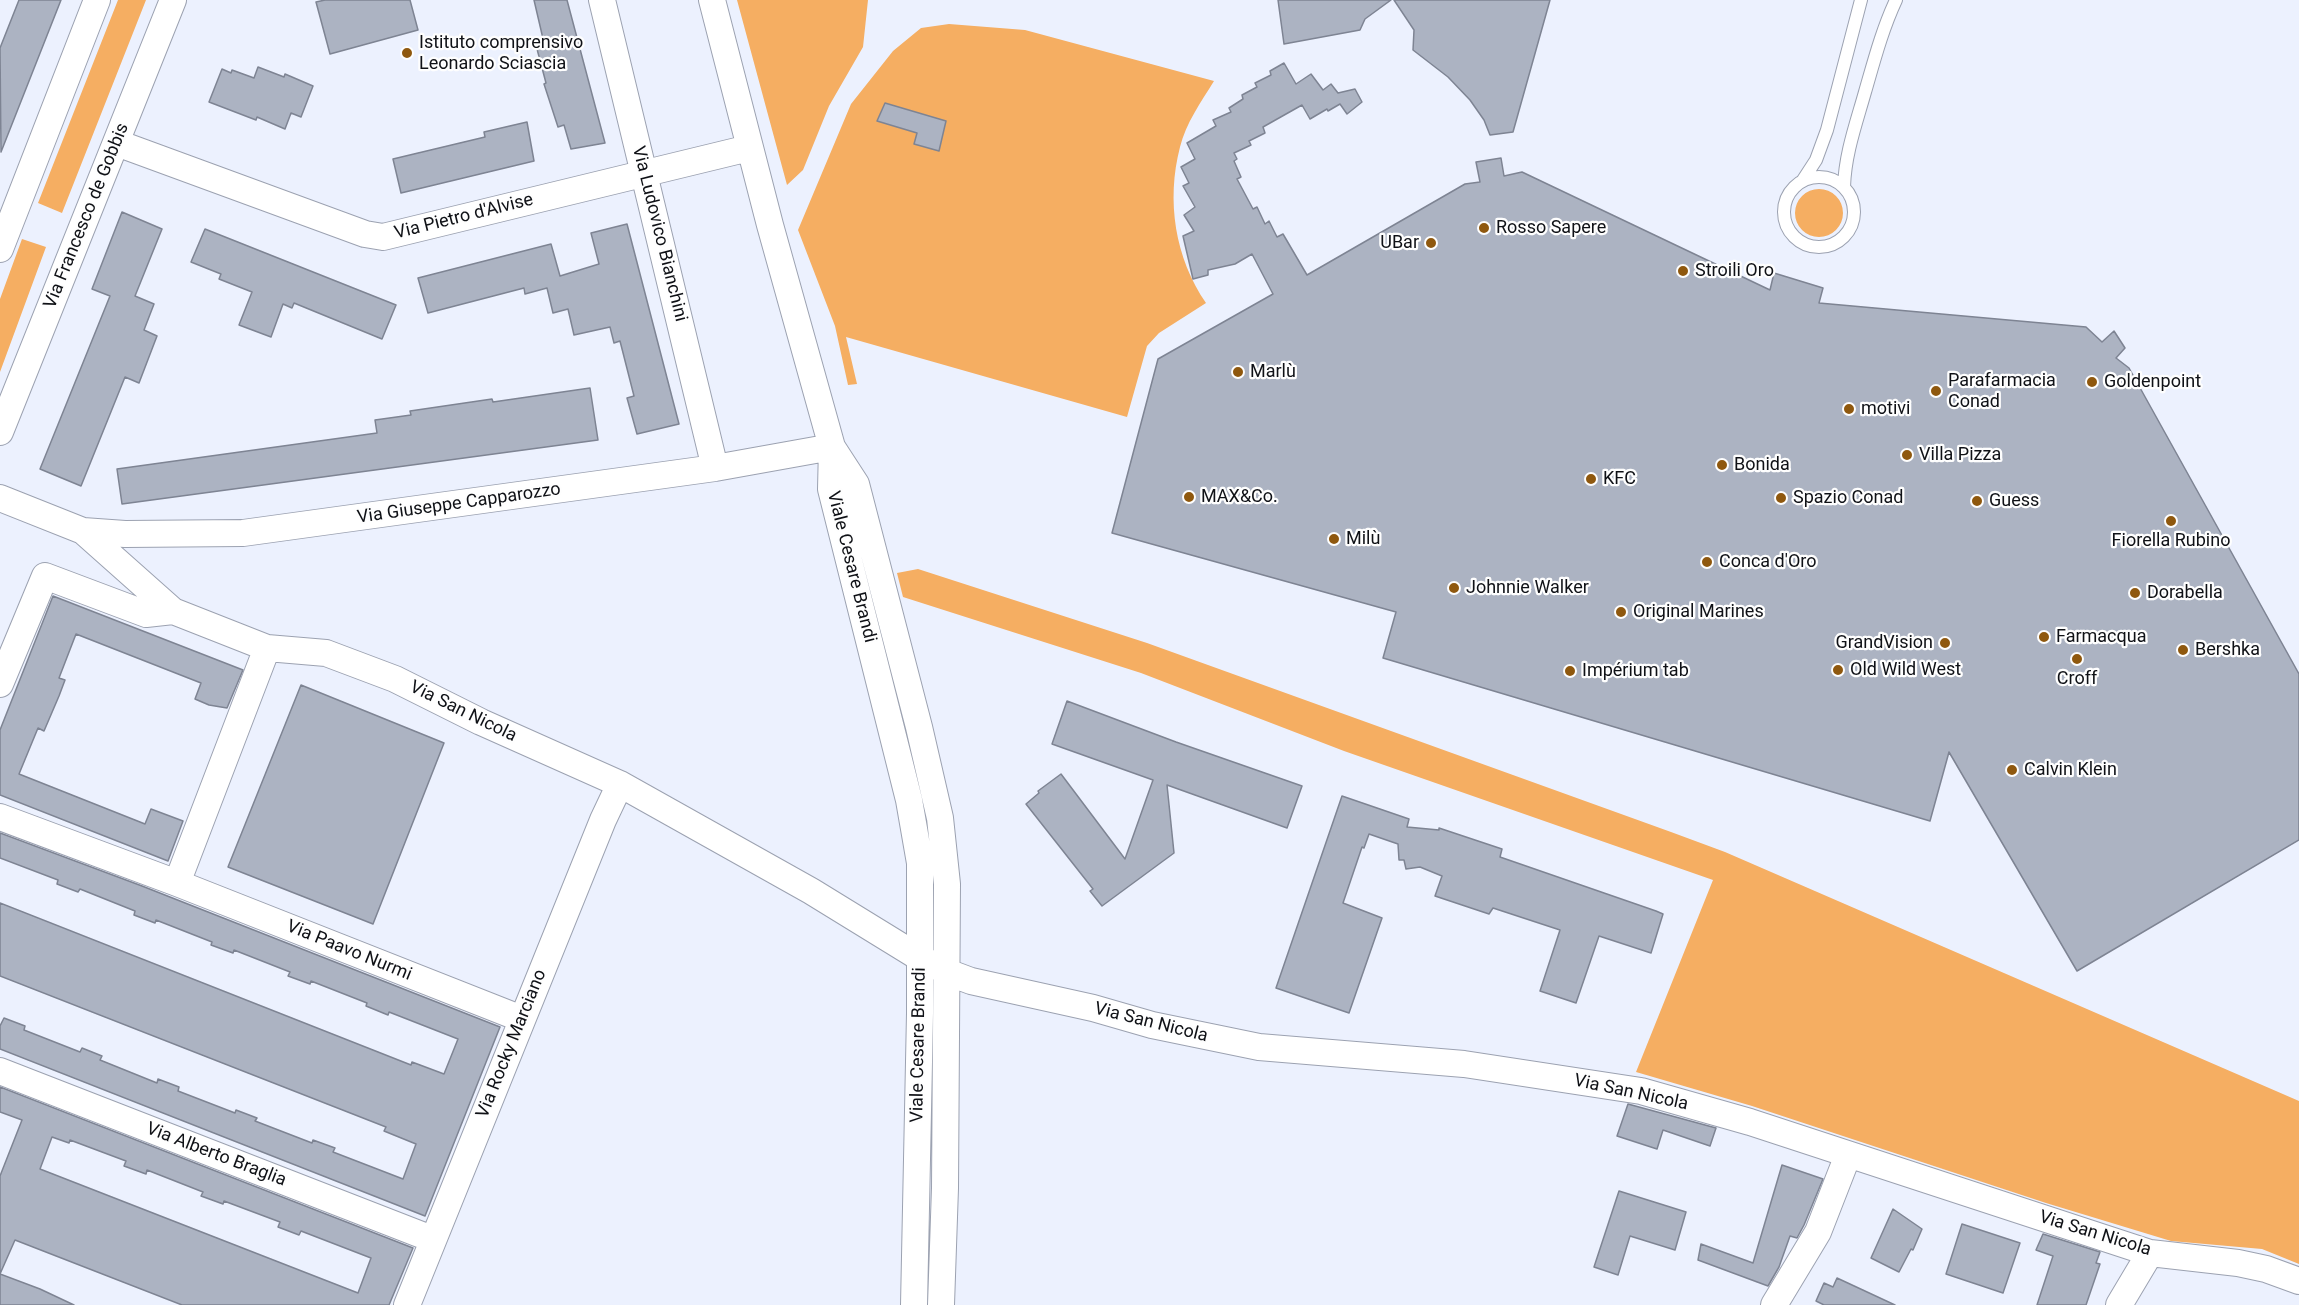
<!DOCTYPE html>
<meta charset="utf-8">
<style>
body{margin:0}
canvas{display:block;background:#ecf1fe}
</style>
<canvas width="2299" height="1305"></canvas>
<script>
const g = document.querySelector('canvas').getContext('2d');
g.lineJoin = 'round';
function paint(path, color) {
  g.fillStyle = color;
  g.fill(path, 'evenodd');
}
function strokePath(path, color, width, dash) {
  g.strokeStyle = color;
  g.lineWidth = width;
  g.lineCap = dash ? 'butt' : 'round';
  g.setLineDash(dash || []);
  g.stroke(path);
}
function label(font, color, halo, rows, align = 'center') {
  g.font = font + ' Roboto,sans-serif';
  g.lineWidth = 4.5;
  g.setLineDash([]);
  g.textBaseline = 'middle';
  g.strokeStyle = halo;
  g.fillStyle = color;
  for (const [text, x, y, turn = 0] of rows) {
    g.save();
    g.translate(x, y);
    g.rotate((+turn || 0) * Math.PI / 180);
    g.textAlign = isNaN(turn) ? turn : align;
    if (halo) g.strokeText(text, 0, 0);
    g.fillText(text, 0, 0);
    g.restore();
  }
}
paint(new Path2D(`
 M118,0H146L62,213L38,203Z
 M737,0H868L863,47L829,106L803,170L787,185Z
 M949,24L1025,30L1214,81C1201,102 1186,123 1180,147C1166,201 1175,258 1206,303L1159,333L1147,346L1127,417L846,337L857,384L848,385L835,326L798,230L851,104L893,51L921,28Z
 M1795 213a24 24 0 1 1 48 0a24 24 0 1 1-48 0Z
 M22,239L46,247L0,372V299Z
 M918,569L1147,643L1671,832L1725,852L2299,1101V1264L2262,1249L2171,1241L2046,1203L1752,1106L1636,1072L1713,880L1344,751L1141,673L903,597L897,573Z`), '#f5ae62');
const building = new Path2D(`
 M19,0H61L1,152L0,48Z
 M325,0H410L418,30L330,54L316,2Z
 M534,0H567L605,143L571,149L564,125L558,127L544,84L546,83L537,49L544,48V43Z
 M1278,0H1391L1365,19L1360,30L1284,44Z
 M1394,0H1550L1513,132L1490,135L1484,120L1470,100L1448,77L1413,50L1414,30Z
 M1284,63L1296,84L1311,74L1323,90L1331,84L1338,93L1355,89L1362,102L1347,114L1340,104L1328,111L1327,109L1310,119L1302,105L1263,127L1265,133L1249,141L1251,145L1234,153L1237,159L1234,161L1241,177L1237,179L1253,209L1257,207L1265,224L1269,221L1277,237L1283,234L1307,275L1465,184L1480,182L1476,162L1501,158L1504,176L1522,172L1770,290L1774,273L1823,288L1819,303L2086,327L2102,342L2114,331L2125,348L2116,358L2129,368L2299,674V840L2077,971L1949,752L1930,821L1383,658L1396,612L1112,533L1158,359L1273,294L1252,254L1235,264L1208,270V275L1193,279L1183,236L1194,231L1184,215L1195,207L1183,186L1189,183L1181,167L1195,159L1187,143L1216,126L1213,120L1231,112L1229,108L1243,99L1242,95L1257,87L1255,83L1271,75L1270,71Z
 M258,67L284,77L285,74L313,86L301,117L291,113L285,129L257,117L256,120L209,102L222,69L231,73L232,70L254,78Z
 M885,103L946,121L939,151L914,144L917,133L877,121Z
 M527,122L534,161L401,193L393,159L485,137L484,132Z
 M122,212L162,229L135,296L154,304L144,330L157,336L139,383L125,377L81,486L40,469L110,296L92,289Z
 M627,224L679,424L637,434L627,398L634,396L620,341L614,343L610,327L574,335L568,309L553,313L547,288L525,294L524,288L428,313L418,278L551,244L560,276L599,264L591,233Z
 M205,229L396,305L382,339L294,303L292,308L283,304L271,337L239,325L252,292L219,279L221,274L191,262Z
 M590,388L598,440L122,504L117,469L377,433L375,420L411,415L410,411L492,399L493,402Z
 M53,596L243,670L227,708L209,705L195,699L201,683L76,634L59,678L65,680L59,696L44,731L38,728L19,774L145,824L151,809L183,821L168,861L0,795V730Z
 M301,685L444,743L373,924L228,867Z
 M1067,701L1176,742L1302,786L1287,828L1167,785L1174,853L1102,906L1090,891L1093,889L1026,804L1039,793L1038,791L1061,774L1125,859L1153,780L1052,744Z
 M1342,796L1409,819L1407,827L1439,830V828L1502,849L1500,857L1656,911L1663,914L1651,953L1599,936L1576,1003L1540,991L1560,930L1493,908L1489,914L1435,896L1442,876L1420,867L1406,869L1404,860H1399L1398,844L1369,834L1364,848L1362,847L1343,903L1382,918L1349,1013L1276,988Z
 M0,833L142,886L500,1027L425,1216L0,1049V1026L4,1018L25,1026L24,1030L80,1052L82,1048L102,1056L100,1060L157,1083L158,1079L179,1087L178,1091L235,1113L236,1110L257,1118L255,1121L312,1143L313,1140L335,1148L333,1152L403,1179L416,1144L384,1131L386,1127L0,976V903L411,1065L412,1062L444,1074L458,1039L389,1012L388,1015L366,1006L367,1003L311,981L310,984L288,976L290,972L234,950L233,953L211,945L212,942L156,920L155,923L134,915L135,911L80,889L78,892L57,884L58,880L0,858Z
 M0,1087L413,1248L389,1305H182L15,1240L0,1274V1176L22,1120L0,1112ZM52,1137L69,1143L70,1140L126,1161L124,1166L146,1174L147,1170L203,1192L201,1196L223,1204L224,1201L280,1222L278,1227L299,1235L301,1231L371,1258L358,1293L40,1169Z
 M1628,1104L1716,1128L1710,1146L1663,1130L1657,1149L1617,1136Z
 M1782,1165L1823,1179L1804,1225L1797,1238L1790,1236L1779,1267L1768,1286L1698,1260L1701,1244L1753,1263Z
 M1619,1191L1686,1212L1675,1250L1630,1236L1618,1275L1594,1267Z
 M1893,1209L1922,1229L1913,1250L1911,1249L1899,1272L1871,1258Z
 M1962,1224L2020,1243L2003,1293L1946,1274Z
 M2043,1234L2100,1252L2096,1263L2100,1264L2086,1305H2037L2053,1256L2036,1250Z
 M0,1274L40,1289L74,1305H0Z
 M1837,1278L1895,1305H1824L1816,1301L1824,1283L1833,1287Z`);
paint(building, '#acb3c2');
strokePath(building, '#7e8493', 1.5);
const lane = new Path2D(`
 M1784 212a35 35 0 1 1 70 0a35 35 0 1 1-70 0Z
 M1803,180L1816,160L1827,130L1861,0
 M1844,187C1845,154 1856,124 1865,92C1874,61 1882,30 1896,0`);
const street = new Path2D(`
 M602,0L715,468
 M712,0L770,225L832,447L856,484L919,727L940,818L947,884L945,1188L941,1305
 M117,143L365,234L383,237L749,148
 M0,249L97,0
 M0,432L173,0
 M832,447L831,489L909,800L920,863V1013L914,1305
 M0,498L83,531L173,611L267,648L326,653L395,679L481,722L620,784L811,891L920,958L947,972L971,981L1093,1008L1152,1025L1259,1047L1464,1064L1641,1091L1750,1122L2150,1253L2238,1263L2266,1269L2299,1281
 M83,531L125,534L243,533L715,468L832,447
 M0,684L45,576L146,614L173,611
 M0,817L177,883L522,1019
 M177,883L267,648
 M0,1071L432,1239
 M407,1305L603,820L620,784
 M1774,1305L1818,1232L1848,1155
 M2119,1305L2150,1253`);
strokePath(lane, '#9ca2b1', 14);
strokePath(street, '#9ca2b1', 28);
strokePath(lane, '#fff', 12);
strokePath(street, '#fff', 26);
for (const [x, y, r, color] of [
 [407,53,6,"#8f580e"],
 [1484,228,6,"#8f580e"],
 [1431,243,6,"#8f580e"],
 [1683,271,6,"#8f580e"],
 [1238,372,6,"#8f580e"],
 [2092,382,6,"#8f580e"],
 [1936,391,6,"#8f580e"],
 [1849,409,6,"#8f580e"],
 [1907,455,6,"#8f580e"],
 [1722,465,6,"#8f580e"],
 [1591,479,6,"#8f580e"],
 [1189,497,6,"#8f580e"],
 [1781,498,6,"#8f580e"],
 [1977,501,6,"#8f580e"],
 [2171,521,6,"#8f580e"],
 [1334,539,6,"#8f580e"],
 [1707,562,6,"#8f580e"],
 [1454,588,6,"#8f580e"],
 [2135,593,6,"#8f580e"],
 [1621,612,6,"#8f580e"],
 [2044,637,6,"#8f580e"],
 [1945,643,6,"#8f580e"],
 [2183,650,6,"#8f580e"],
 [2077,659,6,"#8f580e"],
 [1838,670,6,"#8f580e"],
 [1570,671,6,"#8f580e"],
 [2012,770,6,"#8f580e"]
]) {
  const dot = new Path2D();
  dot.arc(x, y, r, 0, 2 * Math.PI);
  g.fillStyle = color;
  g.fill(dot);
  strokePath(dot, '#fefefe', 2);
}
label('18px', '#0f1116', '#fefefe', [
 ["Istituto comprensivo",419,43],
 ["Leonardo Sciascia",419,64],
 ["Rosso Sapere",1496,228],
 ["UBar",1419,243,"right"],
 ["Stroili Oro",1695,271],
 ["Marlù",1250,372],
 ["Parafarmacia",1948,381],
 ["Conad",1948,402],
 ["Goldenpoint",2104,382],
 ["motivi",1861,409],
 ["Villa Pizza",1919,455],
 ["Bonida",1734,465],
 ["KFC",1603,479],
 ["MAX&Co.",1201,497],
 ["Spazio Conad",1793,498],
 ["Guess",1989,501],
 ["Milù",1346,539],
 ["Fiorella Rubino",2171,541,"center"],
 ["Conca d'Oro",1719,562],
 ["Johnnie Walker",1466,588],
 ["Dorabella",2147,593],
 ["Original Marines",1633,612],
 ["Farmacqua",2056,637],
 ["GrandVision",1933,643,"right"],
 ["Bershka",2195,650],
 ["Old Wild West",1850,670],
 ["Impérium tab",1582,671],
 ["Croff",2077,679,"center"],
 ["Calvin Klein",2024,770]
], 'left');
label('18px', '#0f1116', '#fefefe', [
 ["Via Francesco de Gobbis",87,216,-68],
 ["Via Pietro d'Alvise",464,217,-14],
 ["Via Ludovico Bianchini",659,234,76],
 ["Via Giuseppe Capparozzo",459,504,-8],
 ["Viale Cesare Brandi",851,567,76],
 ["Via San Nicola",463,712,26],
 ["Via Paavo Nurmi",349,951,22],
 ["Via San Nicola",1151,1023,14],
 ["Via Rocky Marciano",512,1044,-68],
 ["Viale Cesare Brandi",919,1045,-89],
 ["Via San Nicola",1631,1093,12],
 ["Via Alberto Braglia",216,1155,21],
 ["Via San Nicola",2095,1234,17]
]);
</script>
